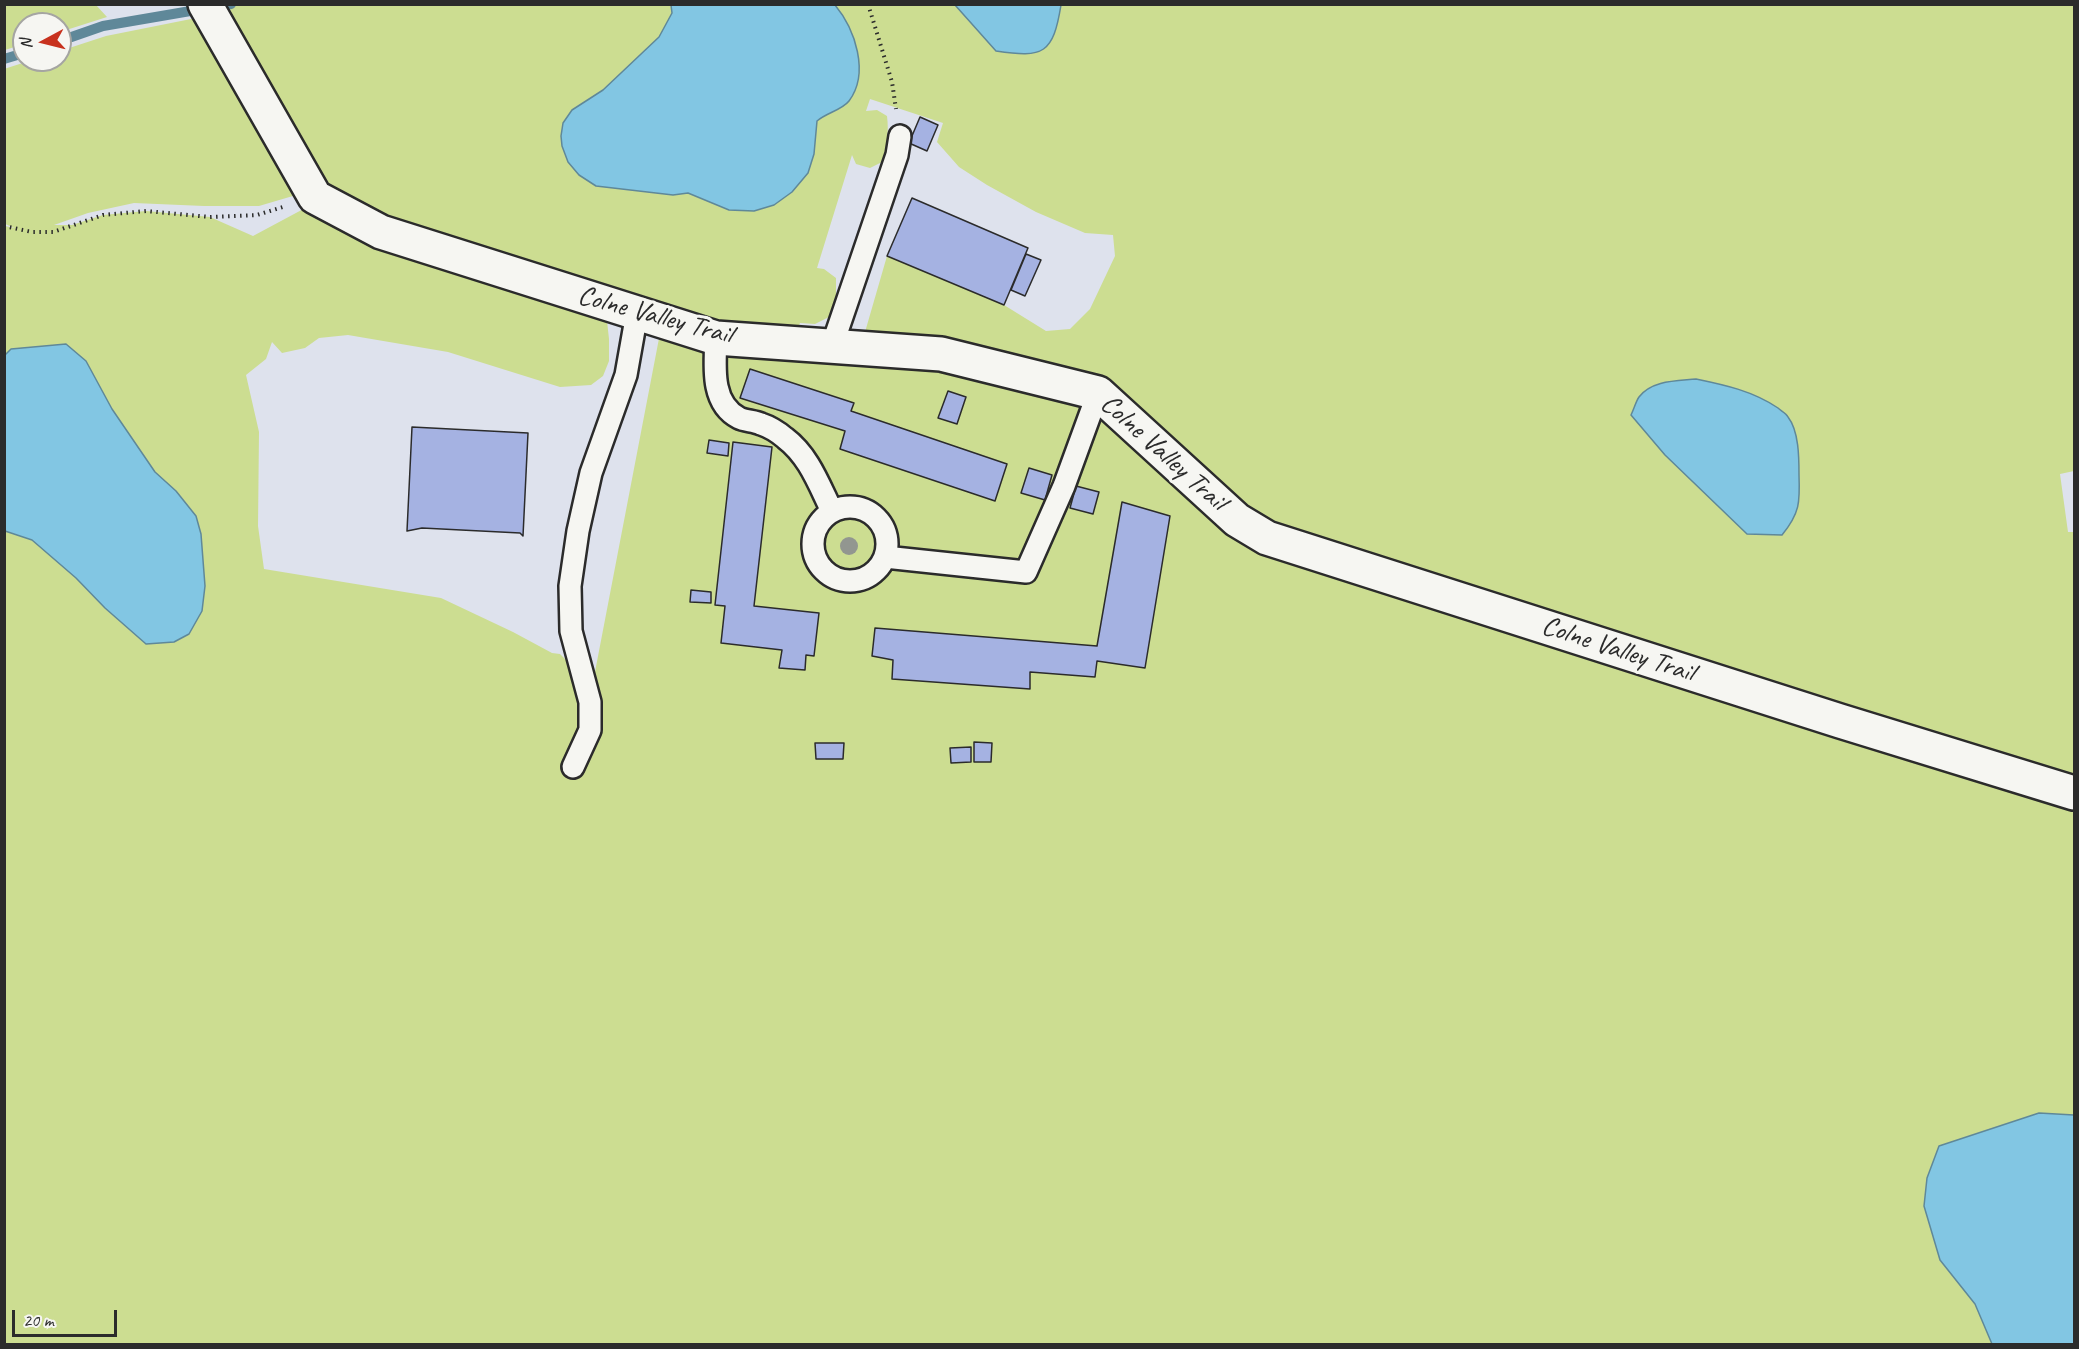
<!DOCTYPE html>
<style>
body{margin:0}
#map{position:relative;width:2079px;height:1349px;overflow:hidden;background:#dee2ed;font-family:Caveat,sans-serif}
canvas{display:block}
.frame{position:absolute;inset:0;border:6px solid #2b2b2b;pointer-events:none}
.north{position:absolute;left:12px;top:12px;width:60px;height:60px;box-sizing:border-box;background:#f6f6f2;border:2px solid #a5a5a2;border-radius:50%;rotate:263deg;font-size:16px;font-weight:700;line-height:24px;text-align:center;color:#2b2b2b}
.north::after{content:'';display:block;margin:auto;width:21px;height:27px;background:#c8321e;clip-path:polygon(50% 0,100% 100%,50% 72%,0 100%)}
.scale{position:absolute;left:12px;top:1310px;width:105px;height:27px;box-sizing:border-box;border:3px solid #2b2b2b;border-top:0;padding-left:8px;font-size:18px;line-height:21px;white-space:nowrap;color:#2b2b2b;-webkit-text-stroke:4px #f6f6f2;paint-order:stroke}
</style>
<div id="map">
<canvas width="2079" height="1349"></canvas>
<div class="frame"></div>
<div class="north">N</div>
<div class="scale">20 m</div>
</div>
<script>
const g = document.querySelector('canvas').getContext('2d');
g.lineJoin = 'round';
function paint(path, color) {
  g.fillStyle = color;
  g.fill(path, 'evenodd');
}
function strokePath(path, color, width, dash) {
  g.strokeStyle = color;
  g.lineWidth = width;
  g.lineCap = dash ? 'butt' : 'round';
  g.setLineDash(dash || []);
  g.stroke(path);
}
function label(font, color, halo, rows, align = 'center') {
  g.font = font + ' Caveat,sans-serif';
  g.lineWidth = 6;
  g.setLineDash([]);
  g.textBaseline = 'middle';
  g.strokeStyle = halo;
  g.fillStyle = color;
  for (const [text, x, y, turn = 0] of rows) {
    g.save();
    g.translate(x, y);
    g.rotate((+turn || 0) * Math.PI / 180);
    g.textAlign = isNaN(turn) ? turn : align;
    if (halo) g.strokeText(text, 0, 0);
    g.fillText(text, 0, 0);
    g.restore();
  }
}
paint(new Path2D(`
 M4,5H96L107,17L60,32V24H24V44L5,50Z
 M223,5H2074V471L2060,474L2068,532H2074V1344H5V226L15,228L5,224L4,69L32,60H60V51L106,36L196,18L303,193L259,206H204L134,203L88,213L54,225H72L103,215L146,211L210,217L253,236L309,206L574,303L607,321L609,339V361L603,376L591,385L560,387L448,352L348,335L319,338L305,348L282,353L272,342L266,359L246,375L259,432L258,526L264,569L441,598L513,632L552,653L560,654L568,662L594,677L661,328L936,362L1098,393L863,339L887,256L1004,305L1046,331L1070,329L1090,309L1115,256L1113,235L1085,233L1036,212L987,185L959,167L937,142L943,123L870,99L866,111L877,110L887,116C889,132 887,146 882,162L870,168L856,164L852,155L817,268L824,269L836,278V305L833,315L815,324L800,323L797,331L718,324L405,229L320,190Z`), '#ccdd91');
const water = new Path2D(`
 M671,5H835C855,29 870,73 849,101C842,110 826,113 817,121L814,154L808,173L792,192L774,205L754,211L729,210L688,193L673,195L596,186L579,175L568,162L562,146L561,136L563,123L572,110L603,90L659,37L672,13Z
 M955,5H1061C1053,54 1044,58 996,51Z
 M66,344L86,361L112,409L155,472L176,491L196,516L201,534L205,586L202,611L189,634L174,642L146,644L105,608L76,578L32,540L5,531V355L11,349Z
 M1696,379C1725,385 1753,391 1778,408C1781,411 1786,413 1788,417C1799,431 1799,458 1799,475C1800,502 1800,513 1782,535L1747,534L1665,455L1631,415C1634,409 1636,401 1639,397C1652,380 1677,381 1696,379Z
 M2039,1113L2074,1115V1344H1992L1975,1304L1940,1260L1924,1206L1927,1178L1939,1146Z`);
paint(water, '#82c6e3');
strokePath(water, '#5f8899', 1.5);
strokePath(new Path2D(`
 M60,41L103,26L231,4
 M4,59L24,53`), '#5f8899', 10);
const building = new Path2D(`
 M920,117L938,125L927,151L909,143Z
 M912,198L1028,248L1004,305L887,256Z
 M1026,254L1041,260L1025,296L1011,290Z
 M750,369L854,403L851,411L1007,464L995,501L840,449L845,431L740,398Z
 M948,391L966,397L957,424L938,418Z
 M412,427L528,433L523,536L520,533L422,528L407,531Z
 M709,440L729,443L728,456L707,453Z
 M733,442L772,447L754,606L819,613L814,656L806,655L805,670L779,668L782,650L721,643L725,606L715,605Z
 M1029,468L1052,475L1045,500L1021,493Z
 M1076,486L1099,492L1093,514L1070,508Z
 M1122,502L1170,516L1145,668L1097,661L1095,677L1030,672V689L892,679L893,660L872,656L875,628L1097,646Z
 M691,590L711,592V603L690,602Z
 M974,742L992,743L991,762H974Z
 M815,743H844L843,759H816Z
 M971,747V762L951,763L950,748Z`);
paint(building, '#a5b2e2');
strokePath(building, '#2b2b2b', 1.5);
const lane = new Path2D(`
 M716,338C715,365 710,403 739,418C745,421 754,421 761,424C770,427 778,432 785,438C809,456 819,485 832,511
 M832,346L897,155L900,136
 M813 544a37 37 0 1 1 74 0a37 37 0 1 1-74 0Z
 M885,557L1026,572L1064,486L1098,393
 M573,767L590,730V702L571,631L570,586L578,531L591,473L626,375L637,313`);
const street = new Path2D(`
 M205,4L315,197L381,232L716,338L941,354L1098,393L1237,520L1267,538L1840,721L2074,793`);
strokePath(lane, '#2b2b2b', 26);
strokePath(street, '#2b2b2b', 38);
strokePath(new Path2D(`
 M868,4L892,82L896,109
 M4,226L32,232H53L103,215L146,211L210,217L257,215L283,207`), '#2b2b2b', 4, [1.5, 4.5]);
strokePath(lane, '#f6f6f2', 21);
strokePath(street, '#f6f6f2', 33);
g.fillStyle = '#929690';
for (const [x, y] of [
 [849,546]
]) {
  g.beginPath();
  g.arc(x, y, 9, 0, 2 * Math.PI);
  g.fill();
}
label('28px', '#2b2b2b', '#f6f6f2', [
 ["Colne Valley Trail",655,316,15],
 ["Colne Valley Trail",1163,453,42],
 ["Colne Valley Trail",1618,650,18]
]);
</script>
